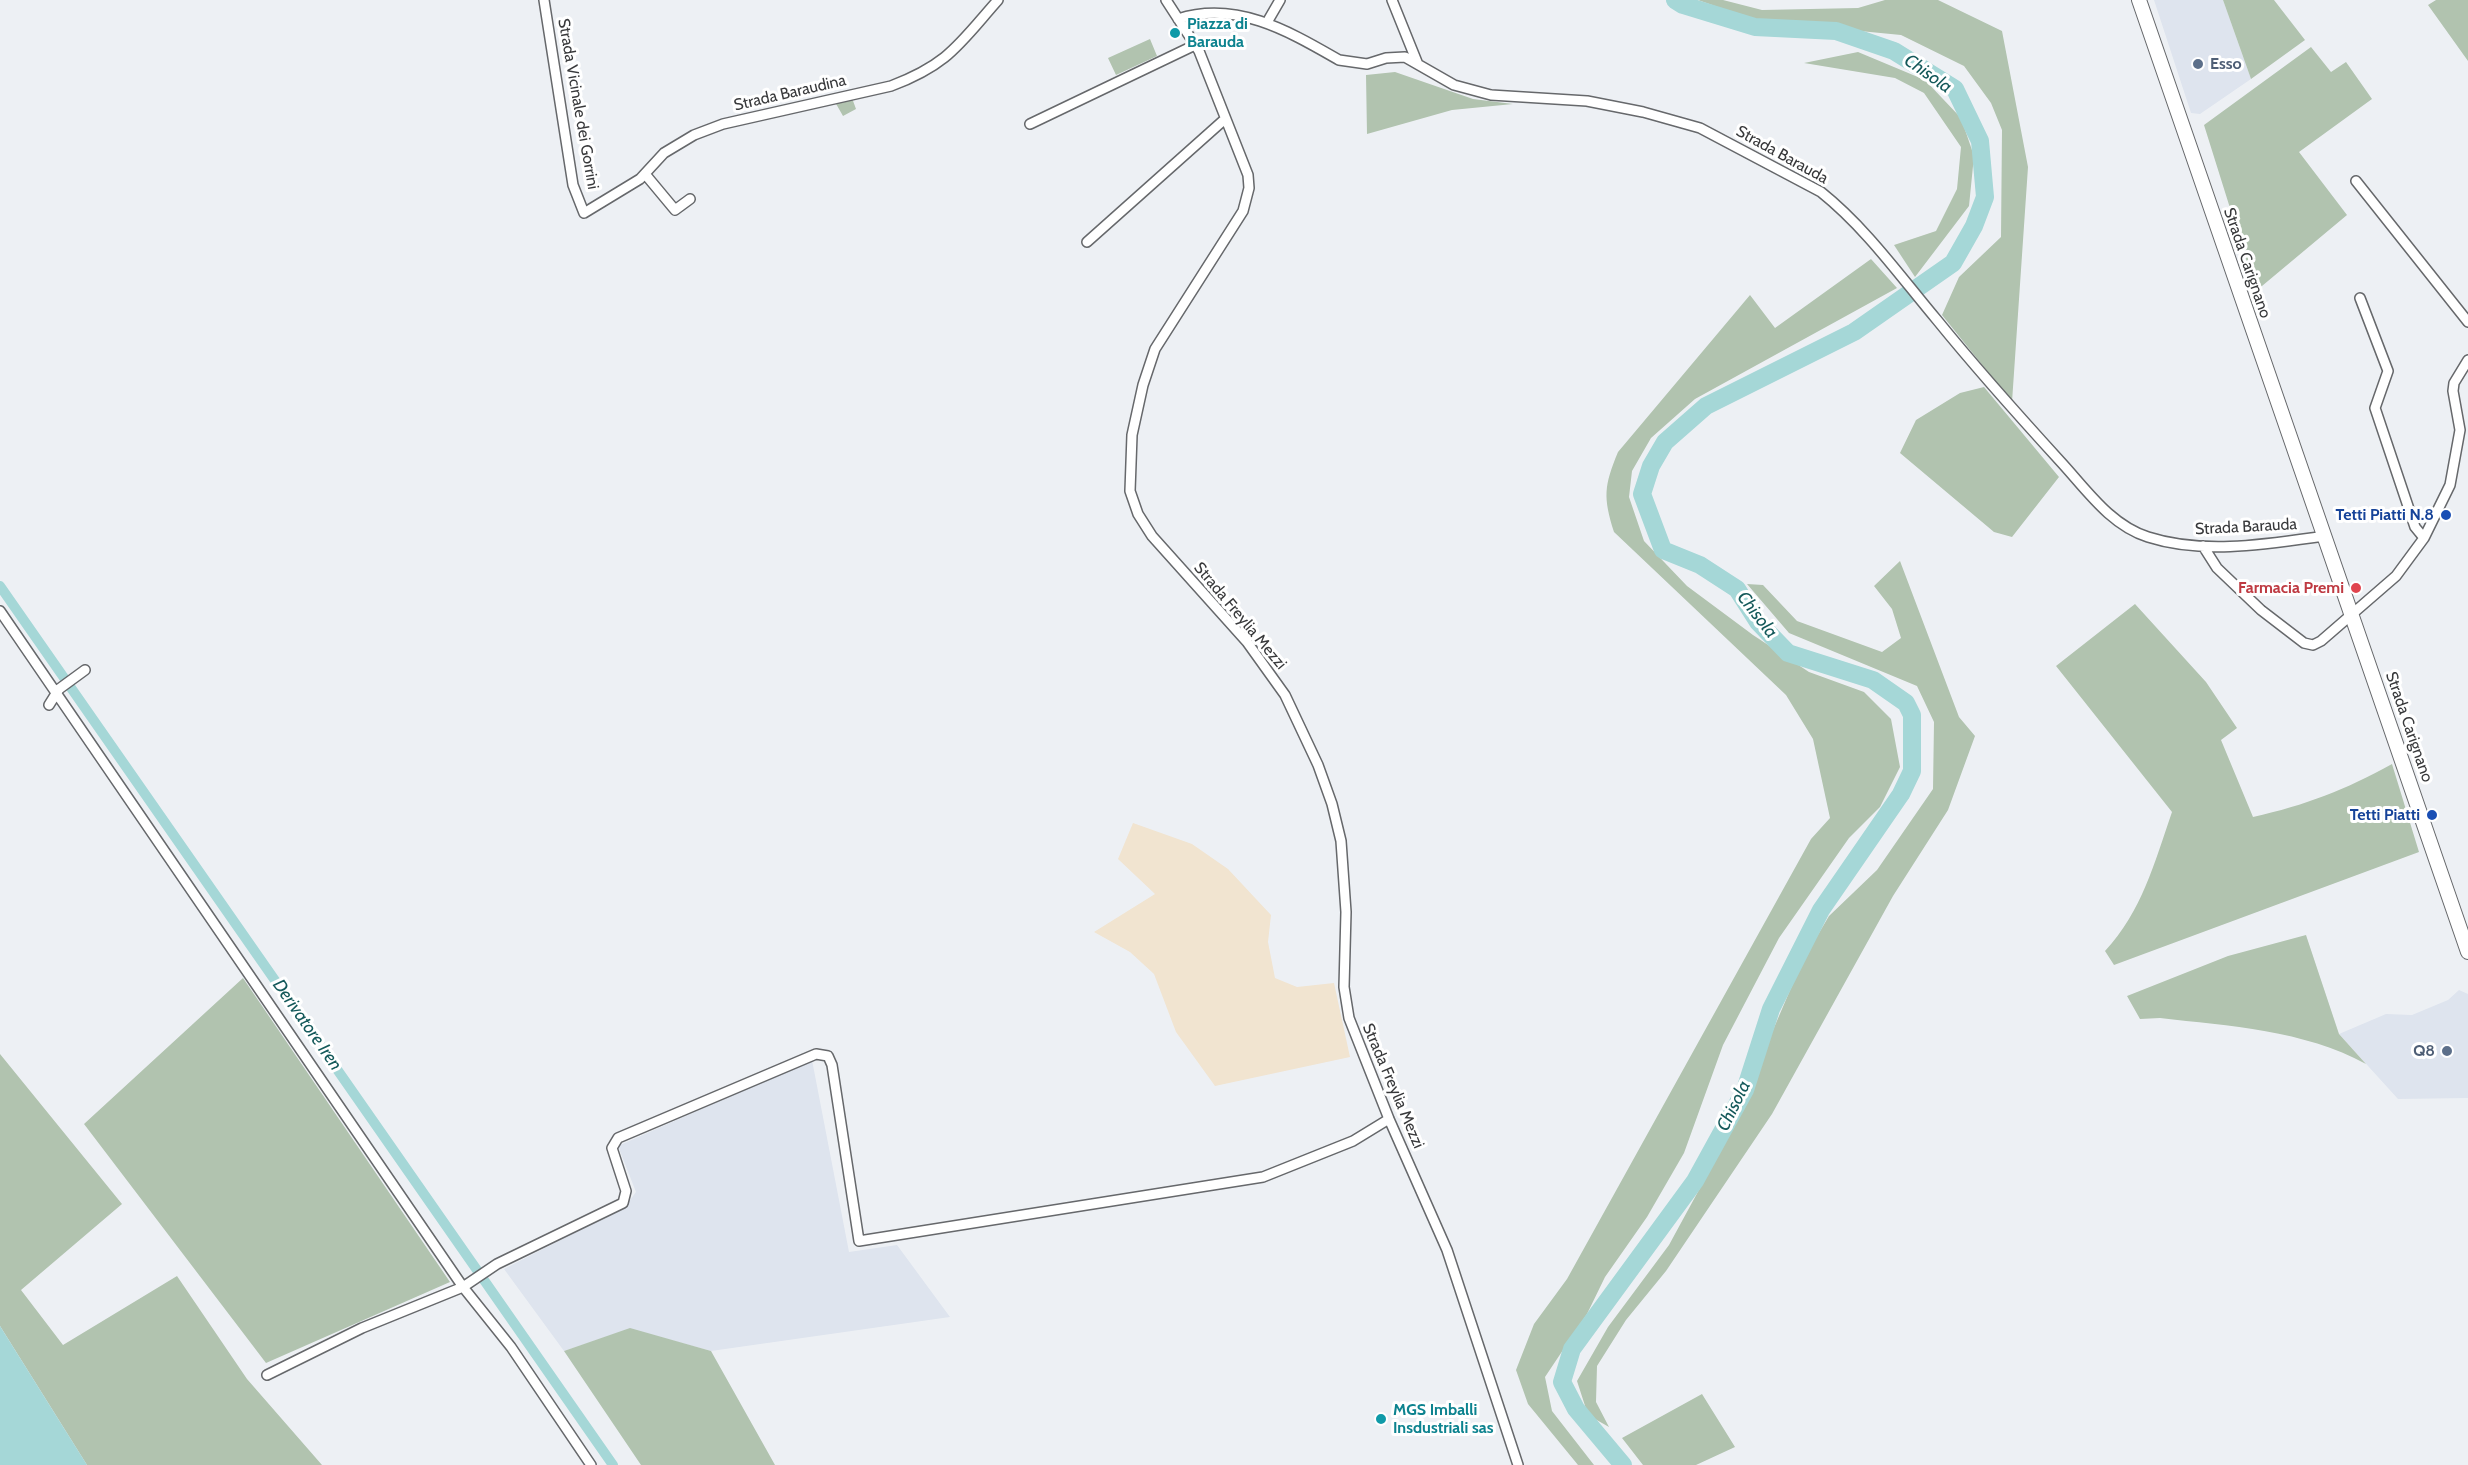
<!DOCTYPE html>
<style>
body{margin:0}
canvas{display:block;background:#edf0f4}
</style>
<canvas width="2468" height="1465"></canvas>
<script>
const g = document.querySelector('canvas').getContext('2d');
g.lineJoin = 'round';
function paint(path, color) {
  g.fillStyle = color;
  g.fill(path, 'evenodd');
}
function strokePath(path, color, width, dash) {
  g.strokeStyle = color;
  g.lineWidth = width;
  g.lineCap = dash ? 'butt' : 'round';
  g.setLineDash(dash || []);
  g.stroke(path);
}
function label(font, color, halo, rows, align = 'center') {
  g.font = font + ' Cabin,sans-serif';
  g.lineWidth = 6;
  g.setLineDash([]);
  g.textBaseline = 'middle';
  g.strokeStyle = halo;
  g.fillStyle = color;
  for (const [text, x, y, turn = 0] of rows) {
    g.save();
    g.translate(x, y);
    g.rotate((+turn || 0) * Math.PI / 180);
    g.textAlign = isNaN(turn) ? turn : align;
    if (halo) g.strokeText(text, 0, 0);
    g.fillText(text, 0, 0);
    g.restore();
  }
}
paint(new Path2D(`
 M2154,0H2223L2251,79L2200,114L2191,113Z
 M2459,990L2468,994V1098L2398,1099L2339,1034L2386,1014L2412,1015L2448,1000Z
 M812,1060L849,1252L897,1245L950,1317L711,1351L630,1329L564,1351L504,1269L625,1207L636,1192L618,1146Z`), '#dee4ee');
paint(new Path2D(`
 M1133,823L1192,844L1228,869L1271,915L1268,942L1275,978L1297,987L1334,983L1350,1057L1215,1086L1176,1032L1154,974L1130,952L1094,932L1155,894L1118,859Z`), '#f1e4d0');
paint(new Path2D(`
 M1698,0H1723L1762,10L1858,8L1885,0H1938L2002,31L2028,167L2012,402L1942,315L1959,277L2001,237L2002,130L1991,103L1964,66L1901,35L1757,21Z
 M2223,0H2274L2305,40L2251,79Z
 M2436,0H2468V61L2428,5Z
 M1150,39L1157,56L1116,75L1108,58Z
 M2311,47L2331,72L2346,62L2372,99L2299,152L2347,215L2256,291L2204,125Z
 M1858,52L1925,80L1961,118L1974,156L1969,206L1915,277L1894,245L1936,231L1957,189L1961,147L1924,93L1895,78L1804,63Z
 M1395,72L1473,99L1513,104L1452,110L1367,134L1366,75Z
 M852,98L856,109L843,116L835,102Z
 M1871,259L1897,288L1695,399L1651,438L1632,471L1629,497L1644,541L1687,586L1753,635L1809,672L1864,692L1891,719L1900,767L1880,807L1849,838L1779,938L1723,1045L1684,1153L1647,1217L1605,1277L1587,1314L1545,1377L1552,1411L1594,1465H1578L1528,1404L1516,1370L1534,1324L1567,1279L1811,839L1830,818L1813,739L1786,695L1614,532C1603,497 1604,486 1618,452L1750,295L1775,328Z
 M1984,387L2059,477L2012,537L1994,532L1900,453L1916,420L1960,393Z
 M1900,561L1959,717L1975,736L1948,810L1893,896L1772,1114L1666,1271L1626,1320L1597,1366L1596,1402L1609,1427L1588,1415L1577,1381L1608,1327L1669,1245L1725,1142L1803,960L1829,916L1877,870L1933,789L1934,722L1917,686L1789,633L1747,584L1763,585L1797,621L1882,652L1901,638L1892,609L1874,586Z
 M2135,604L2206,682L2237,728L2221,740L2253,817C2306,805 2345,790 2392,764L2419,852L2114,965L2105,951C2142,911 2154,864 2172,812L2056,666Z
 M2306,935L2339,1034L2366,1064C2304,1030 2229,1026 2160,1018L2140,1019L2127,996L2228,956Z
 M243,978L450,1282L266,1363L84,1124Z
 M0,1054L122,1204L21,1290L63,1345L177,1276L247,1379L322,1465H87L0,1326Z
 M630,1328L711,1351L775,1465H641L564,1351Z
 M1702,1394L1735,1447L1696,1465H1643L1622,1438Z`), '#b1c3af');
paint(new Path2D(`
 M0,1326L87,1465H0Z`), '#a5d7d7');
strokePath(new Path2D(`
 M0,586L613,1465`), '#a5d7d7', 10);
strokePath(new Path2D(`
 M1623,1465L1576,1409L1562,1382L1572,1349L1695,1181L1745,1090L1771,1009L1821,910L1901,794L1912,771V715L1906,703L1873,680L1788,653L1758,622L1737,589L1700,565L1663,550L1642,494L1651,466L1665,442L1706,406L1854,332L1953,263L1974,226L1985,197L1980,141L1955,89L1894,51L1836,31L1755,27L1683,5L1675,0`), '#a5d7d7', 18);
const minor = new Path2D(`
 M544,0L573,185L584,213L640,179L664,153L694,135L723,124L891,86C949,64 959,44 998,0
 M1166,0L1199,51L1248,175L1249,188L1243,211L1155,349L1143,385L1132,435L1130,491L1138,514L1152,536L1247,642L1285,695L1318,765L1332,804L1341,841L1346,912L1344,987L1349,1018L1389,1119L1447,1250L1518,1465
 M1392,0L1417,62
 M1178,19C1237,0 1290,32 1339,60L1367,64L1386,58L1405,57L1454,85L1491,95L1587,101L1643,112L1700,128L1821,192C1866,228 1900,276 1937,320C1976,368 2018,415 2060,461C2086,489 2110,525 2148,537C2204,555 2268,544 2325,536
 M1269,19L1280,0
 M1030,124L1195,45
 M645,174L675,210L690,199
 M2356,181L2468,322
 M1087,242L1225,119
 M2360,298L2388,371L2375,408L2415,527L2424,538
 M2203,546L2217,568L2261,610L2304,643L2313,645L2321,641L2396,576L2424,538L2450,485L2460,430L2453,391L2454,383L2468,360
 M0,611L463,1287L511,1347L591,1465
 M49,705L59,689L85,670
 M267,1375L362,1328L463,1287L497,1264L623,1203L626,1191L612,1148L618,1138L816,1054L828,1056L832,1065L859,1241L1263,1177L1353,1141L1389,1119`);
const secondary = new Path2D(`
 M2139,0L2468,952`);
strokePath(minor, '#66686b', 12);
strokePath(secondary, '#66686b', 16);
strokePath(minor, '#fff', 9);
strokePath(secondary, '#fff', 14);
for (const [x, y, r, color] of [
 [1175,33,6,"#0f9aa8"],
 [2198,64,6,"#5c6f8a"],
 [2446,515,6,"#1a4fb4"],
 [2356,588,6,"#e0444e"],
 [2432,815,6,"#1a4fb4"],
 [2447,1051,6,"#5c6f8a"],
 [1381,1419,6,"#0f9aa8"]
]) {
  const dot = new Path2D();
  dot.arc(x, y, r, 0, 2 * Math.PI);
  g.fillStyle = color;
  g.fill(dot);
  strokePath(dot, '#fff', 2);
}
label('bold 16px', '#0d838f', '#fff', [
 ["Piazza di",1187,24],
 ["Barauda",1187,42],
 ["MGS Imballi",1393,1410],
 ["Insdustriali sas",1393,1428]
], 'left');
label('bold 16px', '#4e5e75', '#fff', [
 ["Esso",2210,64],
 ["Q8",2435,1051,"right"]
], 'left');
label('16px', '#38393b', '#fff', [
 ["Strada Baraudina",790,93,-13],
 ["Strada Vicinale dei Gorrini",578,104,80],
 ["Strada Barauda",1782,155,29],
 ["Strada Carignano",2247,263,71],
 ["Strada Barauda",2246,527,-3],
 ["Strada Freylia Mezzi",1240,616,50],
 ["Strada Carignano",2409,727,71],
 ["Strada Freylia Mezzi",1393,1086,67]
]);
label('bold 16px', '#164399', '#fff', [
 ["Tetti Piatti N.8",2434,515],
 ["Tetti Piatti",2420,815]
], 'right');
label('bold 16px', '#be3a42', '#fff', [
 ["Farmacia Premi",2344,588]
], 'right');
label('italic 18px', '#14595a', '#fff', [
 ["Chisola",1928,74,35],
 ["Chisola",1757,615,52],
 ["Derivatore Iren",307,1025,55],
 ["Chisola",1734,1106,-64]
]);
</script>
